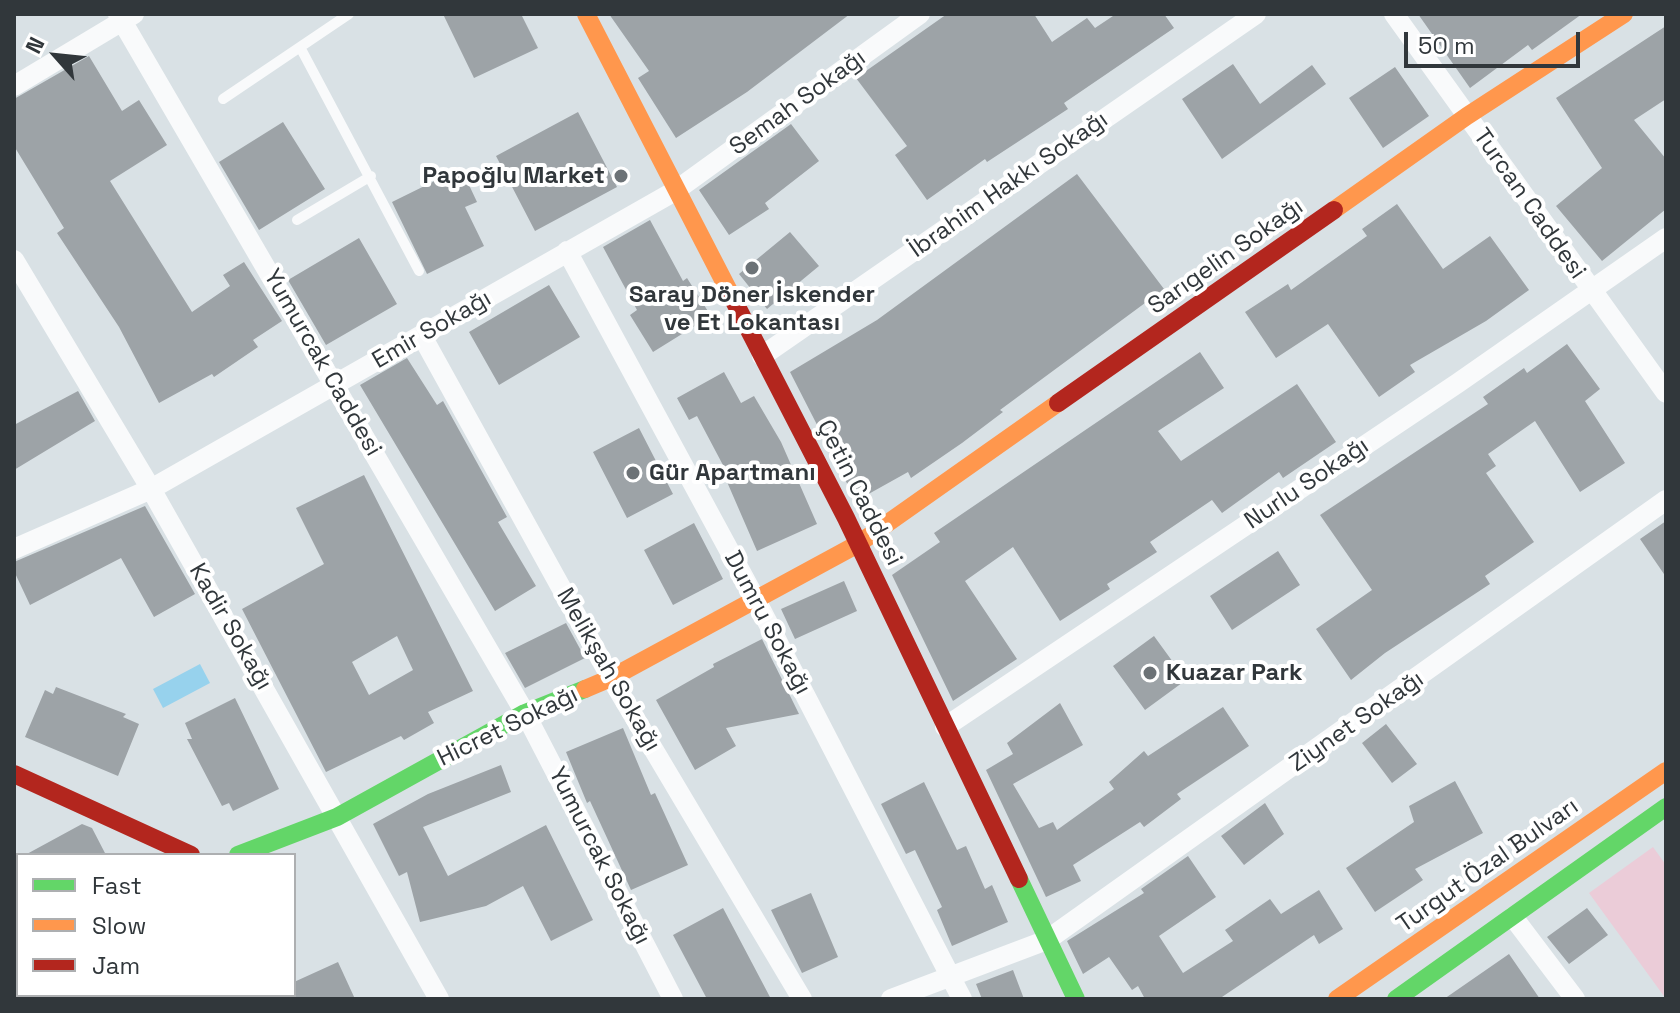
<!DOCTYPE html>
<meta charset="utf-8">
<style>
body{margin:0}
#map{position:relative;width:1680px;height:1013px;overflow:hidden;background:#d9e1e5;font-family:"Space Grotesk",sans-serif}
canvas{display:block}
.frame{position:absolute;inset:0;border:16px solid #31373b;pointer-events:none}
.legend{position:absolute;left:16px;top:853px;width:280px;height:144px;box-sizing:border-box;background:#fff;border:2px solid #adafb1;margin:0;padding:10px 14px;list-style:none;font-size:24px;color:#31373b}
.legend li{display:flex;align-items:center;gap:16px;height:40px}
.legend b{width:40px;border:2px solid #adafb1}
.north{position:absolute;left:16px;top:16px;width:80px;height:80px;-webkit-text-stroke:6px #fff;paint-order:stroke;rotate:297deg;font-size:22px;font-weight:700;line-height:32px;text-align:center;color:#31373b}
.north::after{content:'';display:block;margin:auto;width:28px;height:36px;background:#31373b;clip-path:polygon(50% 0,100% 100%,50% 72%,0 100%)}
.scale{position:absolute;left:1404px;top:32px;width:176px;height:36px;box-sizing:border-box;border:4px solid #31373b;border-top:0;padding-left:10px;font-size:24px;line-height:28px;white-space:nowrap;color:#31373b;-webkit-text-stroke:6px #fff;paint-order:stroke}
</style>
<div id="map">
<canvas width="1680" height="1013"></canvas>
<div class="frame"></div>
<ul class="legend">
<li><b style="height:10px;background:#63d668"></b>Fast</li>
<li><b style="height:10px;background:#ff974d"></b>Slow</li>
<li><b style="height:10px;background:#b3261e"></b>Jam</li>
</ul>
<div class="north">N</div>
<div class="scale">50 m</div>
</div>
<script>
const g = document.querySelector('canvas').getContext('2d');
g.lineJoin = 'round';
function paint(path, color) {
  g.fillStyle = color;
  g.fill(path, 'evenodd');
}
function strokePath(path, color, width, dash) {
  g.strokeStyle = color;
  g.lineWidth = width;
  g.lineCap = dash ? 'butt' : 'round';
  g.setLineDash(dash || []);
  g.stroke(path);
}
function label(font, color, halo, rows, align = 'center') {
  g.font = font + ' "Space Grotesk",sans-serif';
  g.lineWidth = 8;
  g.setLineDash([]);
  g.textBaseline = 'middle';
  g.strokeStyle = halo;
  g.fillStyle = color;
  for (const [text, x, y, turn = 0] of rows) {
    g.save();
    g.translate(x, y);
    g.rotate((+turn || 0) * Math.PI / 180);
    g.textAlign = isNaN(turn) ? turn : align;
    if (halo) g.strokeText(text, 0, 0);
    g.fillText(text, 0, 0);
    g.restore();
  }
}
paint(new Path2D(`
 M1653,847L1666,865V999L1589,893Z`), '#ebccd8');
paint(new Path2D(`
 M200,664L210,683L163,708L153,689Z`), '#97d2ed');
paint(new Path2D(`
 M443,14H521L538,48L474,78Z
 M609,14H850L747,92L676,138L638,78L649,71Z
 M947,14H1034L1052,42L1087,18L1095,28L1116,14H1164L1174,28L1064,103L1068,109L987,162L985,159L927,200L895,155L907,146L856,78Z
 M1418,14H1582L1532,50L1528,45L1470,88Z
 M1666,26V99L1634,120L1666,159V209L1602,261L1556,206L1602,168L1556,98Z
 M89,56L122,111L139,100L167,145L110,181L192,312L230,286L223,275L244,262L282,321L253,340L258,347L214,377L212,374L159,403L119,327L57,233L64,228L14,146V99Z
 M1233,64L1260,104L1312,65L1326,84L1222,159L1182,99Z
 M1395,67L1429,116L1383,148L1349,98Z
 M578,112L617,187L535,231L496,156Z
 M283,122L325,189L259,230L219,162Z
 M791,124L819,161L765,203L769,209L729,235L699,190Z
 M461,168L477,202L465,207L484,246L427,274L392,202Z
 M1077,174L1164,289L1000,410L1003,412L962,443L911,478L908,472L856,501L790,372L877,320Z
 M1397,204L1443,269L1490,236L1529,290L1486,321L1410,365L1415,372L1379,397L1328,324L1276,358L1245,312L1288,284L1291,290L1367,236L1362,229Z
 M650,220L683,281L687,278L711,316L653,352L630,315L637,310L603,247Z
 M790,232L819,266L767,309L739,274Z
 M359,238L397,304L326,345L288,280Z
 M549,285L580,337L499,385L469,332Z
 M1567,344L1600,389L1585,401L1625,463L1580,492L1535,421L1488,454L1496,466L1486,473L1534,542L1485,576L1490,584L1385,653L1351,680L1316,629L1372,590L1320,515L1488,404L1483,397L1524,368L1527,373Z
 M1200,352L1224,388L1158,431L1181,461L1297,384L1336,442L1283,478L1279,472L1222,513L1212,500L1150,542L1157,552L1107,584L1110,589L1060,621L1013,547L965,581L1017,659L953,701L892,575L940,542L934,533Z
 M407,358L437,405L443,401L507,517L498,522L536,586L495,611L360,385Z
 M724,372L741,403L754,396L781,442L817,524L757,551L721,468L724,467L697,416L689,420L677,398Z
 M78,391L95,421L14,470V425Z
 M639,428L673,494L627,518L593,452Z
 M364,475L473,691L428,712L434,723L404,740L401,736L326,772L242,609L324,564L296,508ZM397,636L413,670L369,695L352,662Z
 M145,506L195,594L154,617L121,558L30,605L14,571V562Z
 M1666,521V577L1640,539Z
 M694,523L723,579L673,605L644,550Z
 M1278,551L1300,585L1232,630L1210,596Z
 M844,581L857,611L795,639L781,609Z
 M566,623L585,658L525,688L505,653Z
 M1154,636L1186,680L1145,710L1113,666Z
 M762,639L799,714L726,728L736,746L695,770L656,700L714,667L713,664Z
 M56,687L126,714L123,717L139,724L118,776L25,737L45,690L53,694Z
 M235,698L279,789L233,811L229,803L222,806L187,739H192L185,723Z
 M1060,703L1083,745L1013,784L1039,828L1053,822L1057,830L1114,789L1109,782L1144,751L1148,756L1223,707L1249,746L1177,794L1181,799L1144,827L1140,822L1073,865L1081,881L1046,897L986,770L1013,754L1007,743Z
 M1386,724L1417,764L1392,783L1362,743Z
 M623,728L651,795L655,793L688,865L631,890L590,801L587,803L566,752Z
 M501,765L511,792L423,827L448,876L546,825L593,920L551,941L523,886L486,906L420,922L407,872L399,876L373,824L428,794Z
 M1455,781L1483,833L1415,869L1423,880L1375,912L1346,868L1414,822L1409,806Z
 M924,782L957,850L966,846L985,889L992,885L1008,922L952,946L937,910L942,907L915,850L906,854L881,804Z
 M1265,803L1284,834L1244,865L1221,836Z
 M82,824L92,828L106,855H25Z
 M1188,856L1216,897L1159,936L1183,973L1233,941L1225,930L1270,899L1281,914L1319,890L1343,929L1319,944L1314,935L1219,999H1145L1138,986L1132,990L1109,957L1083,974L1067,941L1144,893L1141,889Z
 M811,893L838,957L802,973L771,910Z
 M723,908L761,980L771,999H707L673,935Z
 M1587,908L1608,935L1569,964L1547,937Z
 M1509,954L1540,999H1444Z
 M338,962L355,999H294V982Z
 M1013,970L1024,999H982L976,984Z`), '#9da3a7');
strokePath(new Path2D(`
 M300,47L419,271
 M223,99L349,14
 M297,220L371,176`), '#f9fafb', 10);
strokePath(new Path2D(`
 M118,14L525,713L673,999
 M1394,14L1666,393
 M14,86L134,14
 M567,251L756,600L962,999
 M14,260L151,489L439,999
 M422,336L611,678L802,999
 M762,356L1256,14
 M14,549L151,489L675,191L920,14
 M945,727L1458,383L1666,238
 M1513,917L1575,999
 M14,970L18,968
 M891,999L1047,940L1666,500`), '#f9fafb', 20);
strokePath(new Path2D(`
 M238,855L337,817L525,713L585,689
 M1019,879L1076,999
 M1396,999L1666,807`), '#63d668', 18);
strokePath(new Path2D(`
 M586,14L732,297
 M1334,210L1467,116L1624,14
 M585,689L611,678L858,544L1058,403
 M258,995L259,999
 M1337,999L1666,771`), '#ff974d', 18);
strokePath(new Path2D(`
 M732,297L846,518L1019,879
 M1058,403L1334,210
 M14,774L191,855`), '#b3261e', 18);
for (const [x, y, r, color] of [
 [621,176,8,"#6c7276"],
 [752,268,8,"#6c7276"],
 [633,473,8,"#6c7276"],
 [1150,673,8,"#6c7276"]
]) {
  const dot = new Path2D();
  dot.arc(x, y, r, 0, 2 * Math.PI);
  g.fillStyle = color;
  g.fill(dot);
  strokePath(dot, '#fff', 3);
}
label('24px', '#31373b', '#fff', [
 ["Semah Sokağı",798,103,-36],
 ["İbrahim Hakkı Sokağı",1009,185,-35],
 ["Turcan Caddesi",1529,204,55],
 ["Sarıgelin Sokağı",1226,257,-35],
 ["Emir Sokağı",432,330,-30],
 ["Yumurcak Caddesi",322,363,60],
 ["Nurlu Sokağı",1307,484,-34],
 ["Çetin Caddesi",859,493,63],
 ["Dumru Sokağı",767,623,62],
 ["Kadir Sokağı",230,627,60],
 ["Melikşah Sokağı",608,670,60],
 ["Ziynet Sokağı",1357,722,-35],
 ["Hicret Sokağı",508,727,-26],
 ["Yumurcak Sokağı",599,856,63],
 ["Turgut Özal Bulvarı",1488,866,-35]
]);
label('bold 24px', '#31373b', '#fff', [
 ["Papoğlu Market",605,176,"right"],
 ["Saray Döner İskender",752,295,"center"],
 ["ve Et Lokantası",752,323,"center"],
 ["Gür Apartmanı",649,473],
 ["Kuazar Park",1166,673]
], 'left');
</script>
